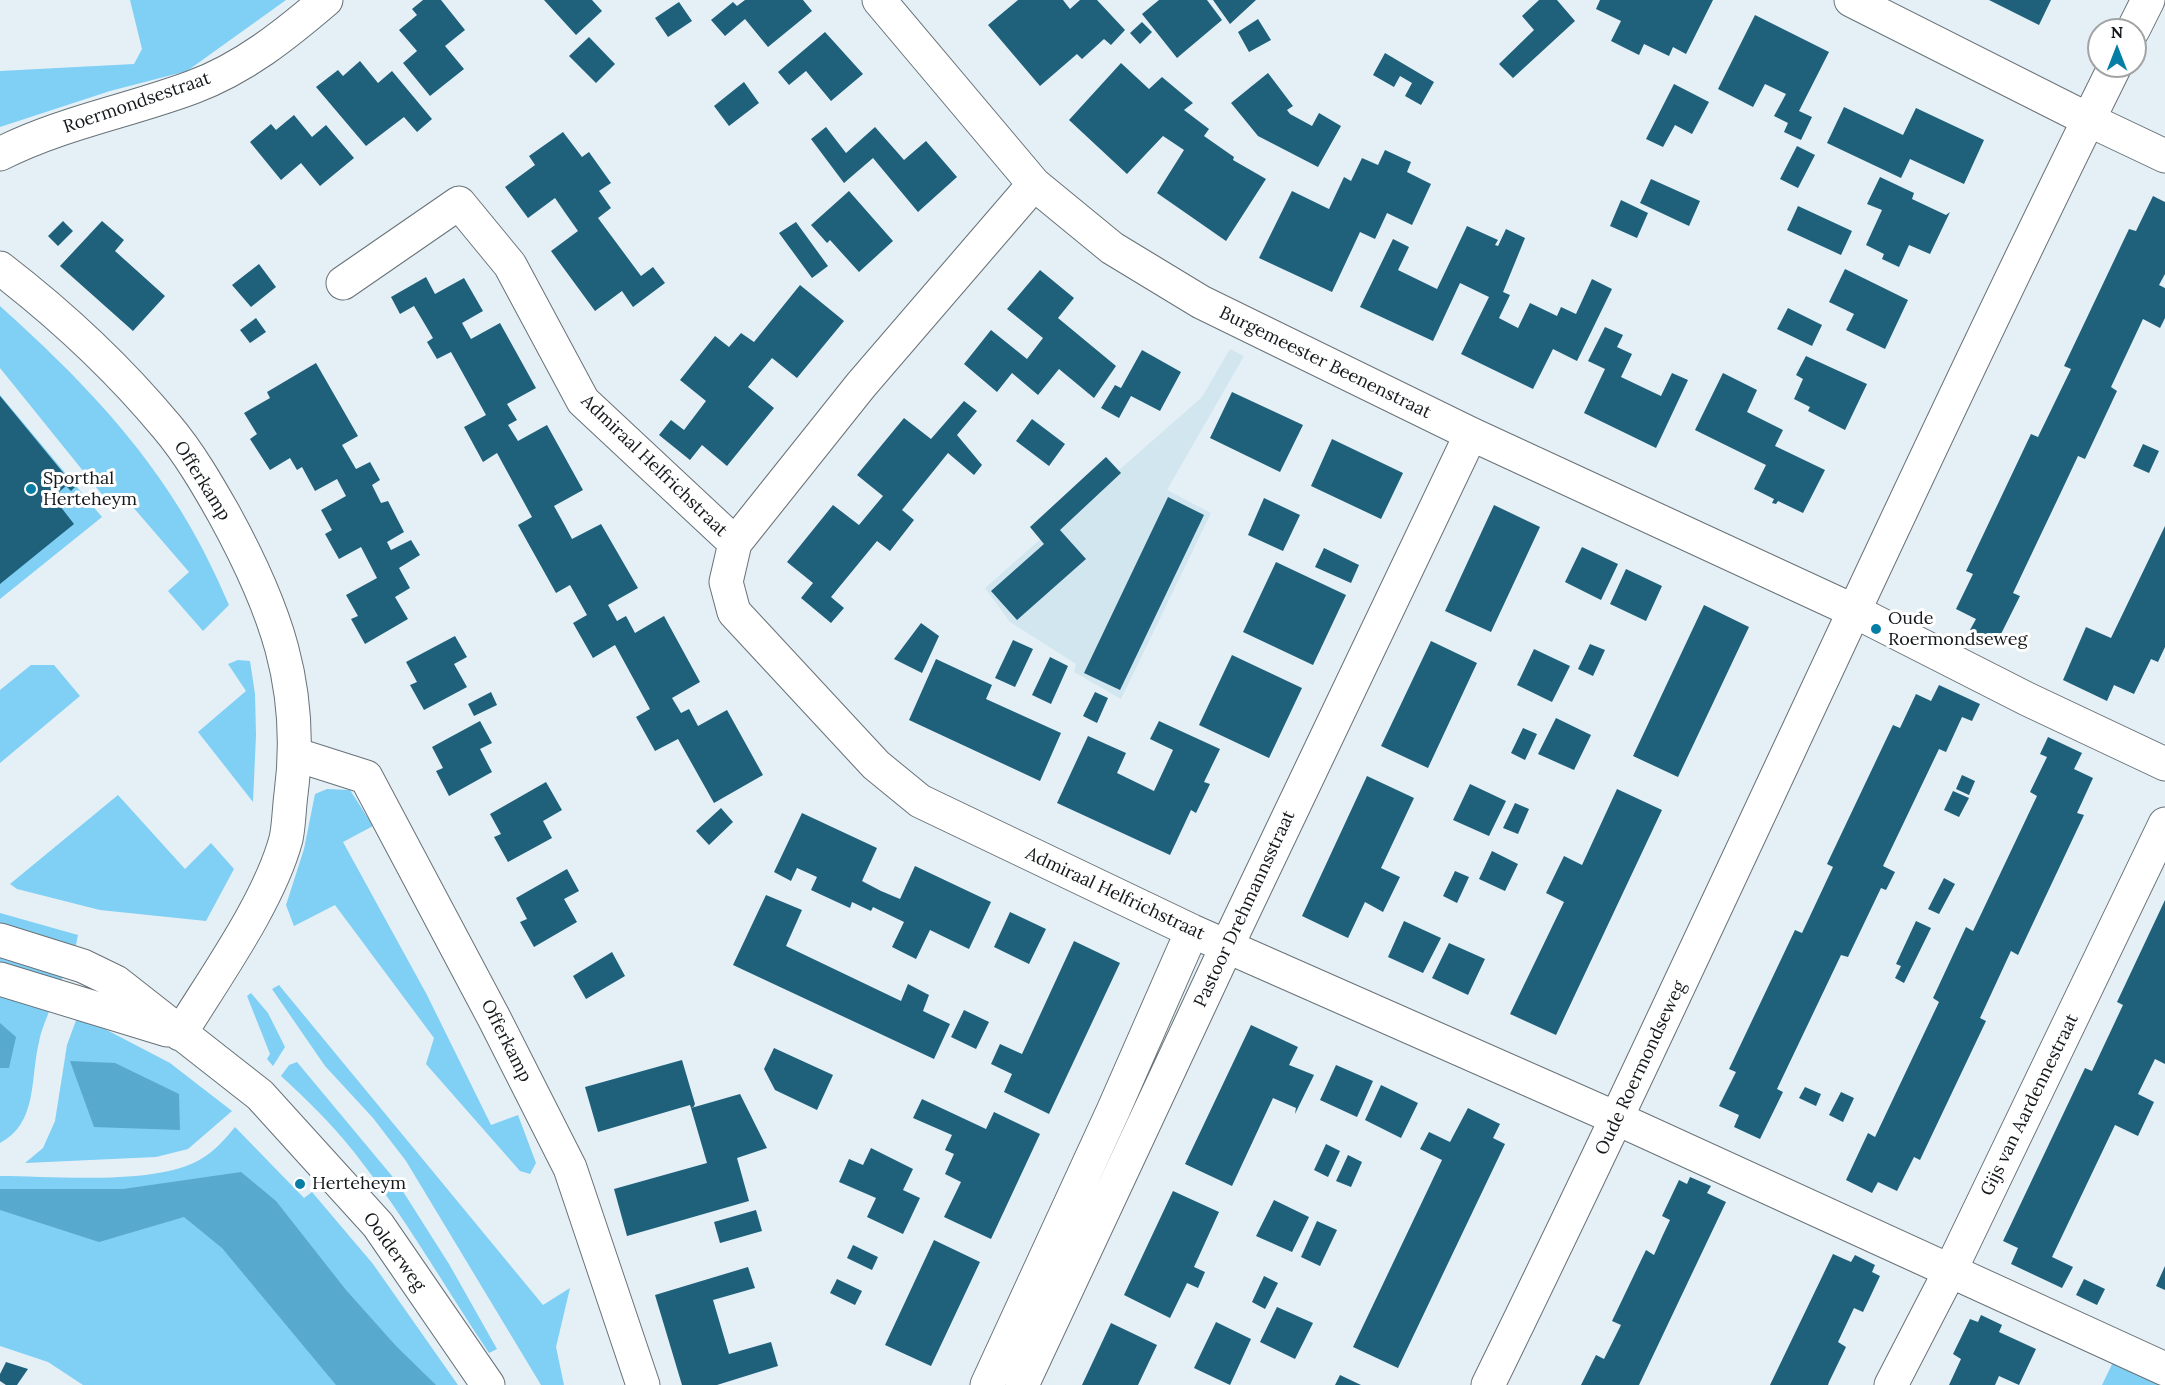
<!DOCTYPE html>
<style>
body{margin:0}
#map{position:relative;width:2165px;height:1385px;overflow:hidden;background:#e4f0f6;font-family:Lora,serif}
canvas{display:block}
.north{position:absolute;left:2087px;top:18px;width:60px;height:60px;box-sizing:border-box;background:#fff;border:2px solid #a1a3a4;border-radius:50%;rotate:0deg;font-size:16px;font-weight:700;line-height:24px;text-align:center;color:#15191b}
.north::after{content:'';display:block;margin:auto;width:21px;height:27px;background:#067da5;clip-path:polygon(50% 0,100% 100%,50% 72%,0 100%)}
</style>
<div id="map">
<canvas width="2165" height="1385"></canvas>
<div class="north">N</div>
</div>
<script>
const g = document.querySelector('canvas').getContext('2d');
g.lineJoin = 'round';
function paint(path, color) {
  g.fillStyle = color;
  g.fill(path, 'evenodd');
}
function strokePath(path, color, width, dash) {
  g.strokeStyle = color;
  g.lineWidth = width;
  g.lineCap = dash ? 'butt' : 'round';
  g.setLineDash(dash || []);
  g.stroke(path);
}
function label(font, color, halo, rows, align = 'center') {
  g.font = font + ' Lora,serif';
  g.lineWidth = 6;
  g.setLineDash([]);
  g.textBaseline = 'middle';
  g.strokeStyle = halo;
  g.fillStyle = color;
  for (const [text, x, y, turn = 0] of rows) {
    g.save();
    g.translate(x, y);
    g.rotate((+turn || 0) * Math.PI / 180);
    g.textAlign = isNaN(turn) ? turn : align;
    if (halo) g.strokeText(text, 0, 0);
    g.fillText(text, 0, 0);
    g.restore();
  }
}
paint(new Path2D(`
 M1230,349L1244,356L1167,490L1211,513L1121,699L1074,672L1076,664L1010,622L985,588L1202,397Z`), '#d2e6f0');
paint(new Path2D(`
 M130,0H286L187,71L110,91L0,127V71L134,64L142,49Z
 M0,306C100,396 176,478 229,605L203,631L168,591L189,572L126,499L113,508L0,368Z
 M0,395L102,517L0,599Z
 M238,660L250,661L255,694L256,735L253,802L198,732L246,691L228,664Z
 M31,665H54L80,696L0,763V690Z
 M327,789L350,790L373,826L343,842L427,995L491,1125L518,1115L536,1163L530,1174L520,1171L426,1064L434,1038L335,905L294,926L286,905L304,849L315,794Z
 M118,795L185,869L211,843L234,869L206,921L100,910L17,889L10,884Z
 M0,913L78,935L75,950L0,930Z
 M0,949L65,970L60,985L0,968Z
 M279,985L543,1305L570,1288L556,1347L564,1385H541L406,1161L373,1118L325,1066L272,989Z
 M0,990L51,1006C47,1018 41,1030 39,1042C30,1079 38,1123 0,1143Z
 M251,993L268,1013L285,1047L273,1066L267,1059L270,1054L247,996Z
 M78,1015L170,1063L232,1111L188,1149L156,1157L25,1163L43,1148L55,1121L67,1045Z
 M297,1062L397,1182L449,1264L497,1349L489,1353C444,1286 404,1215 354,1152C332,1124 307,1100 281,1076L289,1065Z
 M235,1127L304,1198L312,1192L373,1264L458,1385H83L48,1362L0,1346V1176C53,1176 157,1186 201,1159C215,1151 225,1139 235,1127Z
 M2115,1358L2165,1385H2102Z`), '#80cff4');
paint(new Path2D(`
 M0,1023L16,1037L9,1068H0Z
 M70,1061L115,1063L179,1094L180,1130L94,1127Z
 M241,1172L276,1201L346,1290L396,1346L436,1385H336L222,1248L184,1217L99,1242L0,1210V1189H123Z`), '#57a9cd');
paint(new Path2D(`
 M423,0H441L465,30L445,46L464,69L430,96L403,63L417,51L399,30L417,15L412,9Z
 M544,0H592L602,11L576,35Z
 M745,0H803L812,11L768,47L745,19L725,36L711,20L733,2L737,6Z
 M1018,0H1063L1070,9L1080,0H1097L1125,30L1111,45L1104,39L1082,59L1077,54L1040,86L988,25Z
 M1159,0H1207L1222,20L1177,58L1142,14Z
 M1213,0H1256L1230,24Z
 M1539,0H1557L1575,21L1513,78L1499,64L1534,30L1522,16Z
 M1600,0H1713L1686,54L1673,47L1669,56L1644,44L1639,55L1611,41L1621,21L1596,9Z
 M1989,0H2051L2039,25Z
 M679,2L692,21L668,37L655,18Z
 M1755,15L1829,52L1799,111L1812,117L1801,140L1784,132L1788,123L1774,116L1786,94L1765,84L1753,107L1718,89Z
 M1258,19L1271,40L1249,52L1238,32Z
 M1142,22L1152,32L1140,44L1130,33Z
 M825,32L863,74L831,101L806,71L789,85L778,72Z
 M589,37L615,64L596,83L569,56Z
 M1385,53L1434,82L1421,105L1405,96L1412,83L1400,76L1394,87L1373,75Z
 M360,61L378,83L392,71L432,119L417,132L404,117L366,146L316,87L338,70L343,76Z
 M1121,63L1149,89L1162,77L1193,103L1184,110L1209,129L1204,136L1234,157L1233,160L1266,179L1226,241L1157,193L1184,150L1163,136L1127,174L1069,120Z
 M1268,73L1293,106L1287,110L1290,114L1312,126L1319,113L1341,126L1318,167L1258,136L1231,103Z
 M744,82L759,103L729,126L714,106Z
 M1674,84L1709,102L1692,134L1675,125L1663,147L1646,139Z
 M1844,107L1903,135L1916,108L1984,140L1964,184L1910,159L1901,178L1827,143Z
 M294,115L312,137L326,125L354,158L320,186L301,163L281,180L250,142L271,124L276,130Z
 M826,127L846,153L875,127L904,160L926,141L957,177L918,212L873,158L844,183L811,139Z
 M563,132L582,157L589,152L611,183L599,191L611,208L598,218L641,276L653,267L665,283L633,307L622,291L595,311L551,251L578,231L566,214L555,198L528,218L505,187L535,165L529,156Z
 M1797,146L1815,155L1798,188L1780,179Z
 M1385,150L1411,162L1407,172L1431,184L1412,225L1387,213L1375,239L1360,232L1332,292L1259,258L1292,191L1329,209L1344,177L1351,181L1362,158L1378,165Z
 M1880,177L1914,193L1912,199L1946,215L1950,212L1930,254L1909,245L1899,267L1882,259L1884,254L1866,245L1882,210L1867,204Z
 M1651,179L1700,201L1689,226L1640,203Z
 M849,191L893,241L859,272L830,240L827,243L811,225Z
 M2153,196L2165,202V274L2159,285L2165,288V318L2160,328L2143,319L2111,387L2117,391L2085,459L2078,456L2062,490L2013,593L2020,596L1997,642L1970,630L1976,619L1956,609L1973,574L1966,571L2031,434L2038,437L2071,369L2064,366L2129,229L2136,231Z
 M1621,200L1648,213L1637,238L1610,226Z
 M1798,206L1852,231L1841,255L1787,230Z
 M63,221L73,231L58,246L48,236Z
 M102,221L124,240L115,251L165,296L133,331L60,266Z
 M796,222L828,266L812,278L779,233Z
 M1467,226L1498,240L1495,245L1498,246L1506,229L1525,238L1503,292L1510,295L1499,318L1518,328L1530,303L1557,316L1561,307L1576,314L1592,279L1612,289L1577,361L1553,349L1533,389L1461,354L1489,297L1460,283L1433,341L1360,307L1393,239L1409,247L1398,270L1437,289Z
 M259,264L276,287L251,307L232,285Z
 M1845,269L1908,300L1885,349L1846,330L1854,314L1829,302Z
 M1040,270L1074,298L1058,318L1116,366L1094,398L1059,369L1038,395L1012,373L997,392L964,364L991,330L1027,359L1043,338L1007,309Z
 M426,277L435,294L464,278L483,311L462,323L471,339L500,323L536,388L507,404L517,420L508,425L518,441L547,425L583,490L554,506L564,524L572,539L601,524L638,588L608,605L617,621L626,616L635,633L664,616L700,682L672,698L681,713L689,709L698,726L727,710L763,775L714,803L678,739L655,751L636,717L650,709L615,645L593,658L573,623L587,615L570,585L556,593L518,525L532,517L497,453L483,462L464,427L486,415L451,352L437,359L427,342L433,338L414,306L400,314L391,297Z
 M800,285L844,321L797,378L772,358L748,387L774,408L727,466L702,445L690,460L659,435L671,420L684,430L706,401L680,380L715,336L729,347L741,333L754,342Z
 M1788,308L1822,325L1812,346L1777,329Z
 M256,318L266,332L250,343L240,330Z
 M1605,327L1623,335L1617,347L1632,354L1621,377L1661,396L1672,373L1688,380L1656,448L1584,413L1605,369L1588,361Z
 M1142,350L1181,372L1160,411L1131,396L1119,418L1101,408L1115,385L1121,388Z
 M1806,356L1867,384L1845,430L1808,411L1810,407L1794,399L1803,379L1796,375Z
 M316,363L358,436L342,445L356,469L370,462L380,480L372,485L381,503L388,501L404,532L387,542L391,550L411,540L420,555L399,568L410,588L395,597L408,619L365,644L351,619L358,616L346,595L377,578L361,547L339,559L325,534L332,530L321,510L346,496L337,479L315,491L302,467L297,470L290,458L270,470L250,439L257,434L244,413L270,398L267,392Z
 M1723,373L1757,390L1747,412L1783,430L1775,446L1825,470L1803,513L1778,501L1776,504L1772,503L1774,499L1754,489L1766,465L1695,430Z
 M1232,392L1303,425L1280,472L1210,438Z
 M0,396L75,487L71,491L66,486L53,497L74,524L0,584Z
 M964,401L977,411L957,435L982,465L974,475L948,453L902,510L914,520L890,551L877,541L831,597L844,608L831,623L801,598L813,583L787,562L833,505L859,525L883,496L857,475L904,418L931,439Z
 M1032,419L1065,444L1049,466L1016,441Z
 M1332,439L1403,473L1381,519L1311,486Z
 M2143,444L2159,451L2149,473L2133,466Z
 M1106,457L1121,473L1060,530L1086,559L1017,620L991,591L1044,544L1030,527Z
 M1168,497L1204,515L1120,690L1084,673Z
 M1264,498L1300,515L1283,551L1248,535Z
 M1494,505L1540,527L1491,632L1445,611Z
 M2165,526V647L2158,662L2151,659L2134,694L2114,685L2107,701L2063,680L2086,627L2111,638Z
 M1582,547L1618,564L1601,600L1565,582Z
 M1324,548L1359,565L1351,583L1315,567Z
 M1276,562L1346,595L1313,665L1243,632Z
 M1626,569L1662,586L1646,621L1610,604Z
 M1704,605L1749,627L1678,777L1633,756Z
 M921,623L939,636L922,673L894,659Z
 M455,636L467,657L454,664L467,687L424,710L410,685L417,682L406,662Z
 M1013,640L1033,649L1015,687L995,678Z
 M1431,641L1477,663L1428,768L1381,746Z
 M1590,644L1605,650L1593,676L1578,669Z
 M1534,649L1570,666L1552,702L1517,685Z
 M1232,655L1302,688L1269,758L1199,725Z
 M1050,657L1068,666L1051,704L1032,695Z
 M936,659L992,685L986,699L1061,733L1040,781L909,720Z
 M1939,685L1980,704L1972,721L1962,717L1946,752L1939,749L1883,866L1895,872L1886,890L1881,888L1848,957L1841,955L1777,1089L1783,1092L1760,1139L1734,1127L1739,1115L1719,1106L1736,1072L1729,1069L1795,930L1802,933L1833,867L1827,864L1893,725L1900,728L1916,694L1931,701Z
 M491,692L497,705L474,716L468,704Z
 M1095,692L1108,698L1097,723L1083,716Z
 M1556,718L1591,735L1574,770L1538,754Z
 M480,721L492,743L480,749L492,772L449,796L436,771L443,768L432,747Z
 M1159,721L1220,749L1204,782L1210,784L1196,813L1191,810L1170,855L1057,803L1088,736L1126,753L1117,773L1154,791L1173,750L1150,739Z
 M1523,728L1537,734L1525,760L1511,753Z
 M2048,737L2082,753L2074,769L2093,778L2077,813L2084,815L2018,955L2011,951L1980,1018L1986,1021L1920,1160L1914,1157L1897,1191L1878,1182L1872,1193L1846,1180L1868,1133L1875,1137L1939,1002L1933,998L1966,927L1973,931L2037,796L2030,792L2047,757L2040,754Z
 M1962,775L1975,781L1969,795L1956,789Z
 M1367,776L1414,798L1381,868L1400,877L1383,912L1365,902L1348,938L1302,916Z
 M546,782L562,810L543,821L552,838L508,862L494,837L501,834L490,814Z
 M1470,784L1506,801L1489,836L1453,820Z
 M1617,789L1662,810L1556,1035L1510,1014L1564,902L1546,893L1564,856L1582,865Z
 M1953,791L1969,798L1959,817L1944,810Z
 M1515,803L1529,809L1518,834L1503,828Z
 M721,808L733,822L709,845L696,831Z
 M802,813L877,848L862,881L881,891L900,899L915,866L991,902L969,949L930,930L916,959L892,947L904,922L873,907L871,911L852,902L850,908L811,890L817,877L797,868L791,881L774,872Z
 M1492,851L1518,864L1505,891L1479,879Z
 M567,869L579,891L564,899L577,922L534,947L520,922L527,919L516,898Z
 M1455,871L1469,877L1457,903L1443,896Z
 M1944,878L1955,884L1939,914L1928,909Z
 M766,895L802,910L786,946L901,1001L908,984L929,995L923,1011L950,1024L934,1059L733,965Z
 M2165,900V1064L2155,1059L2138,1094L2154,1102L2138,1136L2115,1125L2052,1257L2073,1267L2062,1288L2011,1264L2018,1248L2003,1241L2085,1068L2092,1071L2123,1005L2117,1002Z
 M1010,912L1046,929L1029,964L994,947Z
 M1404,921L1441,938L1423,973L1388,957Z
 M1916,921L1931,928L1904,983L1895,978L1901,966L1896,964Z
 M1074,941L1120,963L1049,1114L1004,1092L1012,1074L991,1064L1000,1044L1022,1054Z
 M1449,943L1485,959L1468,995L1432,978Z
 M612,952L625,976L586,999L573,976Z
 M964,1010L989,1022L976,1049L951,1037Z
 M1251,1025L1298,1047L1289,1065L1314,1075L1295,1114L1296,1108L1273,1098L1232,1186L1185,1164Z
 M774,1048L833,1075L817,1110L775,1090L764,1069Z
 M682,1060L695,1104L693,1108H691L690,1105L598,1132L585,1087Z
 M1336,1065L1373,1081L1357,1117L1320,1100Z
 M1381,1085L1418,1103L1401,1138L1365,1120Z
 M1805,1087L1821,1094L1816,1106L1799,1098Z
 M1841,1092L1854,1098L1843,1122L1829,1115Z
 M740,1094L767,1148L737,1158L749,1201L627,1236L614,1189L707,1163L691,1108Z
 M922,1099L986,1129L994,1112L1040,1134L991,1239L944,1217L961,1182L945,1174L954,1154L945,1150L952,1135L913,1118Z
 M1468,1108L1500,1124L1493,1138L1505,1144L1398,1368L1353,1347L1442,1160L1420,1149L1429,1132L1450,1142Z
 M1326,1144L1340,1151L1328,1177L1314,1170Z
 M871,1148L913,1169L903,1190L920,1198L903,1234L867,1217L876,1198L839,1182L849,1159L863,1165Z
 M1348,1155L1362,1162L1351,1187L1336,1181Z
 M1690,1177L1711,1186L1707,1193L1726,1202L1639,1385H1581L1596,1355L1604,1359L1621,1325L1612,1321L1646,1250L1654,1255L1662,1237L1670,1220L1662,1216L1679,1180L1687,1184Z
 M1173,1191L1219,1212L1194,1267L1205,1272L1198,1288L1187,1283L1170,1318L1124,1295Z
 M1274,1200L1309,1217L1292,1252L1256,1236Z
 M756,1210L762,1231L720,1243L714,1222Z
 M1317,1221L1337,1230L1320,1266L1301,1257Z
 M934,1240L980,1262L931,1366L885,1345Z
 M853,1245L878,1257L872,1270L847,1258Z
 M1833,1254L1851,1262L1855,1255L1875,1265L1872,1272L1880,1276L1863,1312L1854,1308L1838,1342L1846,1347L1829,1382L1828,1385H1770Z
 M2165,1266V1290L2156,1286Z
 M748,1267L755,1288L713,1300L729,1354L771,1342L778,1366L717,1385H682L655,1295Z
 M1264,1276L1278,1283L1265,1309L1252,1302Z
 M837,1279L862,1291L855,1305L830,1293Z
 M2084,1279L2105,1289L2097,1305L2076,1295Z
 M1277,1307L1313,1323L1295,1359L1260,1342Z
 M1981,1315L2002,1325L1999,1332L2036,1349L2019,1385L1999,1376L1995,1385H1949L1961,1359L1953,1354L1970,1319L1978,1322Z
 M1216,1322L1251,1339L1230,1385L1194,1368Z
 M1111,1323L1157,1345L1138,1385H1082Z
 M6,1362L28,1369L17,1385H6L0,1381V1374Z
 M1340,1375L1361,1385H1335Z`), '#1f607b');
const pedestrian = new Path2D(`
 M2089,120L2165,156
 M1854,611L2027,699L2165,764
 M1618,1119L2165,1369`);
const minor = new Path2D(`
 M879,0L1034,184L1112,248L1201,302L1471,434L1854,611
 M1851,0L2089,120
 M2133,30L2148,0
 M0,154C61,123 129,111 193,87C244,68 285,35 326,0
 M1034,184L861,385L735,543L726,582L734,612L876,765L920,801L1192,931L1618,1119
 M343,283L459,203L510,265L583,401L735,543
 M297,755L366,777L494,1018L570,1168L643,1385
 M987,1385L1113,1111L1192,931
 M1022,1385L1227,946L1471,434
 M1488,1385C1702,948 1899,502 2115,66
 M1891,1385L1950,1271L2165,824`);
const tertiary = new Path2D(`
 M0,268C61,315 118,368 167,427C189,453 207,484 224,514C275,607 305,687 291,794C289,809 289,825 286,839C269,902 215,977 180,1034
 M0,940L83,966L116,982L260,1095L378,1225L488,1385
 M0,979L167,1030`);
strokePath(pedestrian, '#687278', 35);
strokePath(minor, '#687278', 35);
strokePath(tertiary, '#687278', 35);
strokePath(pedestrian, '#fff', 33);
strokePath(minor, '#fff', 33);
strokePath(tertiary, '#fff', 33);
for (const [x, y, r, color] of [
 [31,489,6,"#067da5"],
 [1876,629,6,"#067da5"],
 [300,1184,6,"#067da5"]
]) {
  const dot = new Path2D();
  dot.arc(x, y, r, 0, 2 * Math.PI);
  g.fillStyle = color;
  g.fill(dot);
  strokePath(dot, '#fff', 2);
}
label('18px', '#15191b', '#fff', [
 ["Roermondsestraat",137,103,-19],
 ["Burgemeester Beenenstraat",1325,363,26],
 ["Admiraal Helfrichstraat",654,466,44],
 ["Offerkamp",202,481,58],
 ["Admiraal Helfrichstraat",1115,894,25],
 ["Pastoor Drehmannsstraat",1245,909,-65],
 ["Offerkamp",506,1041,63],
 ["Oude Roermondseweg",1641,1068,-65],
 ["Gijs van Aardennestraat",2030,1105,-64],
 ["Oolderweg",394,1252,54]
]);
label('18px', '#15191b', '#fff', [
 ["Sporthal",43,479],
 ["Herteheym",43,500],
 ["Oude",1888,619],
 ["Roermondseweg",1888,640],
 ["Herteheym",312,1184]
], 'left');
</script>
